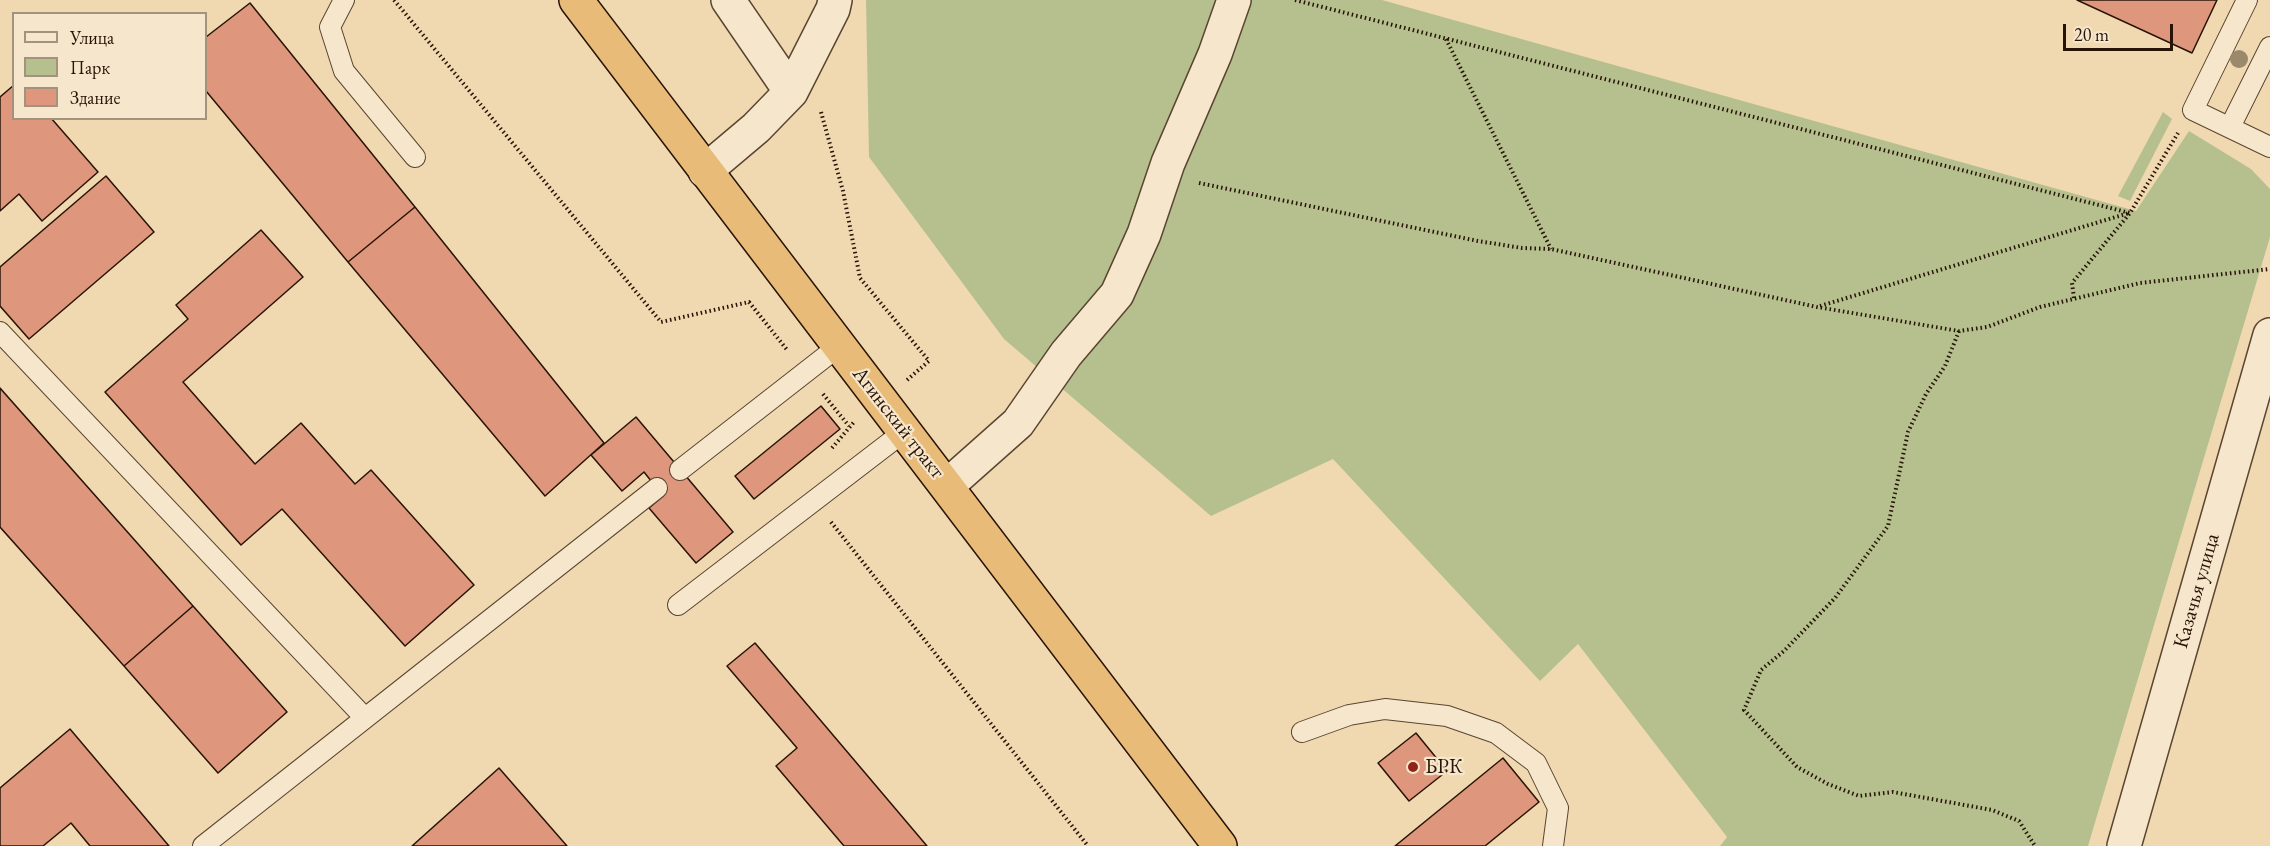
<!DOCTYPE html>
<meta charset="utf-8">
<style>
body{margin:0}
#map{position:relative;width:2270px;height:846px;overflow:hidden;background:#f0d9b1;font-family:"EB Garamond",serif}
canvas{display:block}
.legend{position:absolute;left:12px;top:12px;width:195px;height:108px;box-sizing:border-box;background:#f5e6cc;border:2px solid #a3927d;margin:0;padding:8px 10px;list-style:none;font-size:18px;color:#281406}
.legend li{display:flex;align-items:center;gap:12px;height:30px}
.legend b{width:30px;border:2px solid #a3927d}
.scale{position:absolute;left:2063px;top:24px;width:110px;height:27px;box-sizing:border-box;border:3px solid #281406;border-top:0;padding-left:8px;font-size:18px;line-height:21px;white-space:nowrap;color:#281406;-webkit-text-stroke:4px #f5e6cc;paint-order:stroke}
</style>
<div id="map">
<canvas width="2270" height="846"></canvas>
<ul class="legend">
<li><b style="height:8px;background:#f5e6cc"></b>Улица</li>
<li><b style="height:16px;background:#b6c08e"></b>Парк</li>
<li><b style="height:16px;background:#de967c"></b>Здание</li>
</ul>
<div class="scale">20 m</div>
</div>
<script>
const g = document.querySelector('canvas').getContext('2d');
g.lineJoin = 'round';
function paint(path, color) {
  g.fillStyle = color;
  g.fill(path, 'evenodd');
}
function strokePath(path, color, width, dash) {
  g.strokeStyle = color;
  g.lineWidth = width;
  g.lineCap = dash ? 'butt' : 'round';
  g.setLineDash(dash || []);
  g.stroke(path);
}
function label(font, color, halo, rows, align = 'center') {
  g.font = font + ' "EB Garamond",serif';
  g.lineWidth = 4.5;
  g.setLineDash([]);
  g.textBaseline = 'middle';
  g.strokeStyle = halo;
  g.fillStyle = color;
  for (const [text, x, y, turn = 0] of rows) {
    g.save();
    g.translate(x, y);
    g.rotate((+turn || 0) * Math.PI / 180);
    g.textAlign = isNaN(turn) ? turn : align;
    if (halo) g.strokeText(text, 0, 0);
    g.fillText(text, 0, 0);
    g.restore();
  }
}
paint(new Path2D(`
 M866,0H1382L2136,211L2189,131L2251,169L2270,189V237L2088,846H1720L1727,837L1578,644L1540,681L1333,459L1211,516L1004,339L869,157Z
 M2163,112L2172,119L2130,201L2118,196Z`), '#b6c08e');
const building = new Path2D(`
 M2077,0H2217L2192,53Z
 M250,3L415,207L348,262L206,91V37Z
 M14,85V118H51L98,172L42,221L19,194L0,211V97Z
 M106,176L154,232L29,339L0,306V267Z
 M415,207L604,443L545,496L348,262Z
 M261,230L303,277L183,382L255,464L301,423L355,484L371,470L474,585L405,646L282,509L241,545L105,392L188,319L176,305Z
 M0,388L193,606L124,666L0,527Z
 M821,406L840,429L754,499L735,476Z
 M636,417L733,532L696,563L649,508L663,496L644,472L622,491L591,455Z
 M193,606L287,712L218,773L124,666Z
 M755,643L927,846H844L776,766L797,748L727,666Z
 M70,729L169,846H90L71,823L43,846H0V788Z
 M1416,733L1447,771L1409,801L1378,763Z
 M1503,758L1539,802L1485,846H1395Z
 M499,768L567,846H412Z`);
paint(building, '#de967c');
strokePath(building, '#281406', 1.5);
const service = new Path2D(`
 M344,0L330,27L344,71L415,157
 M2247,0L2193,110L2270,147
 M2230,127L2270,47
 M0,332L365,718
 M680,470L839,346
 M678,605L905,431
 M1302,732L1349,715L1385,709L1447,716L1496,733L1536,763L1558,808L1553,846
 M203,846L657,488`);
const minor = new Path2D(`
 M791,92L833,9L835,0
 M705,171L756,128L791,92L728,0
 M947,486L1018,423L1066,354L1117,294L1144,234L1168,163L1215,54L1234,0`);
const tertiary = new Path2D(`
 M2124,846L2270,335`);
const trunk = new Path2D(`
 M576,0L1220,846`);
strokePath(service, '#5a4531', 22);
strokePath(minor, '#5a4531', 36);
strokePath(tertiary, '#5a4531', 36);
strokePath(trunk, '#281406', 36);
strokePath(new Path2D(`
 M394,0L661,322L749,302L788,351
 M1295,0L2130,213
 M1446,39L1551,249
 M821,112L843,191L860,278L929,361L907,380
 M1199,183L1478,241L1522,248L1551,249L1817,307L1959,331L1987,327L2040,307L2140,283L2270,269
 M2074,298L2072,283L2130,213L2178,133
 M1820,306L2129,213
 M1959,331L1945,366L1926,394L1908,432L1888,526L1835,598L1784,651L1761,670L1744,710L1797,767L1828,784L1859,796L1893,792L1992,810L2019,821L2035,846
 M823,394L849,426
 M832,448L854,422
 M831,522L1088,846`), '#281406', 4, [1.5, 3]);
strokePath(service, '#f5e6cc', 20);
strokePath(minor, '#f5e6cc', 33);
strokePath(tertiary, '#f5e6cc', 33);
strokePath(trunk, '#e8bc78', 33);
g.fillStyle = '#9a896a';
for (const [x, y] of [
 [2239,59]
]) {
  g.beginPath();
  g.arc(x, y, 9, 0, 2 * Math.PI);
  g.fill();
}
for (const [x, y, r, color] of [
 [1413,767,6,"#8f2418"]
]) {
  const dot = new Path2D();
  dot.arc(x, y, r, 0, 2 * Math.PI);
  g.fillStyle = color;
  g.fill(dot);
  strokePath(dot, '#f5e6cc', 2);
}
label('21px', '#281406', '#f5e6cc', [
 ["Агинский тракт",898,423,52],
 ["Казачья улица",2197,591,-74]
]);
label('21px', '#281406', '#f5e6cc', [
 ["БРК",1425,767]
], 'left');
</script>
